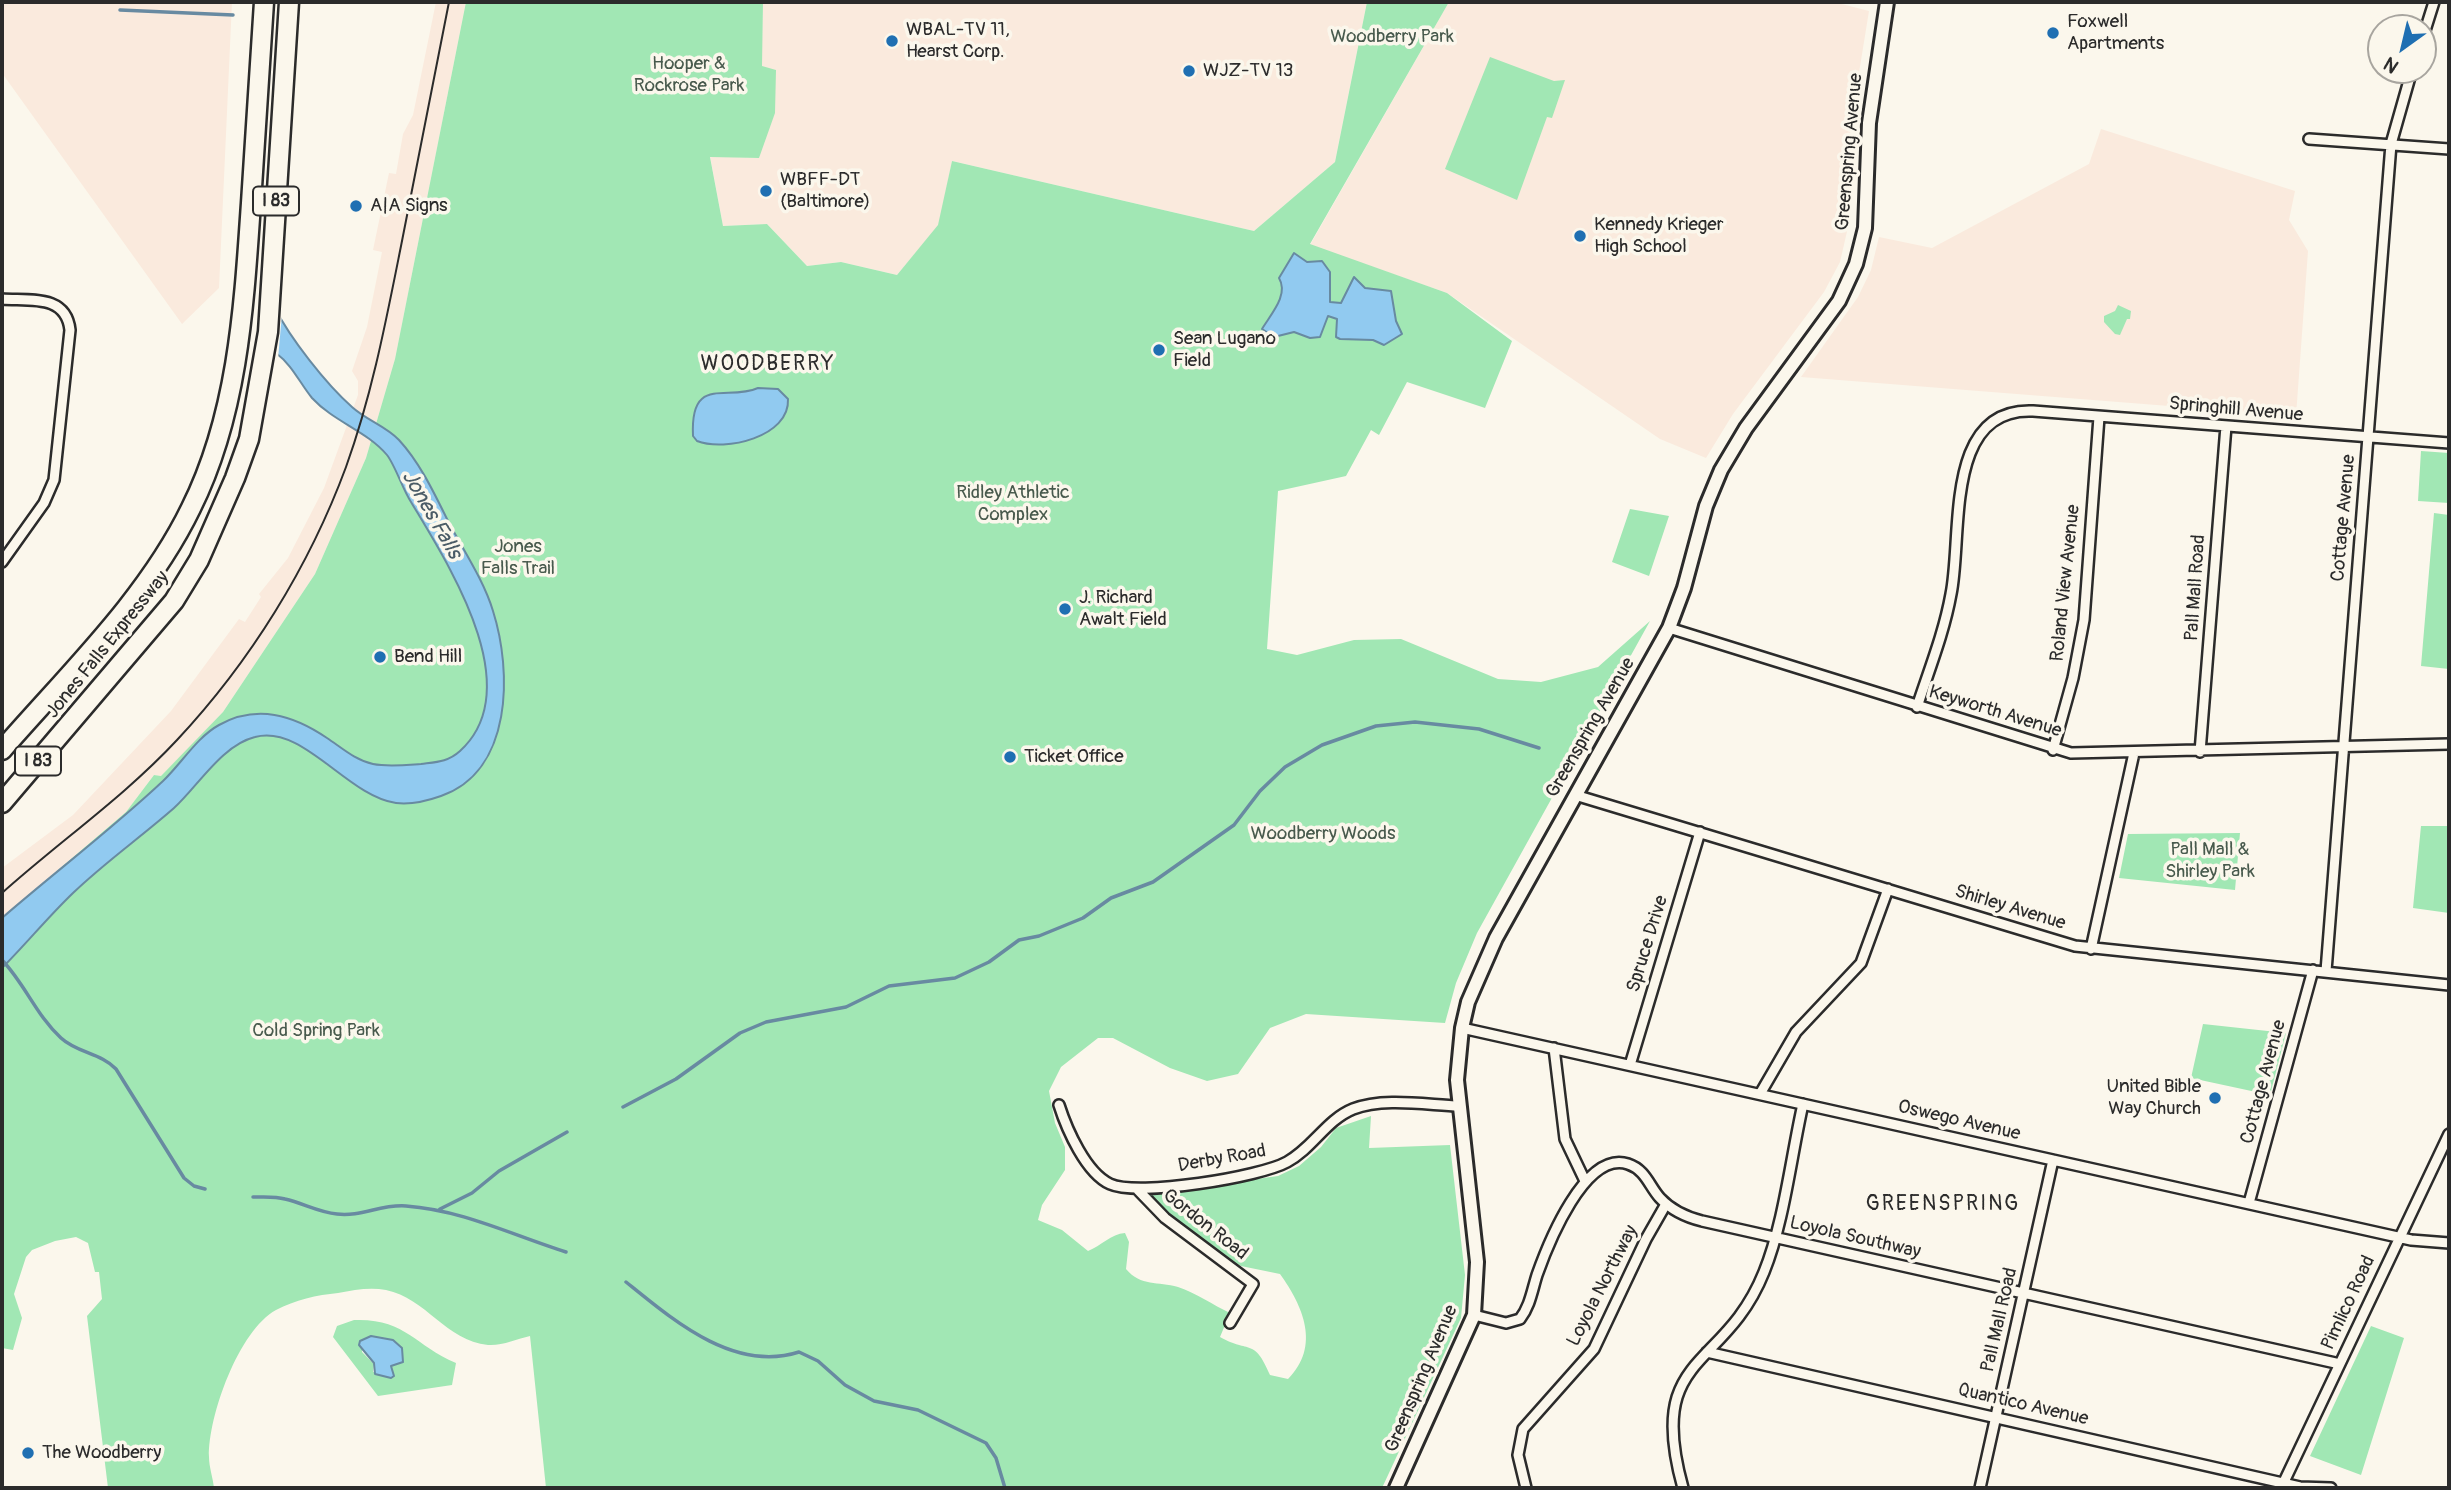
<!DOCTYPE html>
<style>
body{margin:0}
#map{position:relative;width:2451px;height:1490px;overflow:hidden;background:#fbf7ec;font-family:Pangolin,sans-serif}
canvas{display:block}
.frame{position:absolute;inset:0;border:4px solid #2b2b2b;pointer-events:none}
.north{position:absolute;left:2367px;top:14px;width:70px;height:70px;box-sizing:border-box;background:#fbf7ec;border:2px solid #a8a59f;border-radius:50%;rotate:214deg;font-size:19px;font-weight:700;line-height:28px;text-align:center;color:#2b2b2b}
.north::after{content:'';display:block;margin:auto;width:24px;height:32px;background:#1f6fb2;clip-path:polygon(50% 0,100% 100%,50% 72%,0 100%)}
</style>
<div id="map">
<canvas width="2451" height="1490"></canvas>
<div class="frame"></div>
<div class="north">N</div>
</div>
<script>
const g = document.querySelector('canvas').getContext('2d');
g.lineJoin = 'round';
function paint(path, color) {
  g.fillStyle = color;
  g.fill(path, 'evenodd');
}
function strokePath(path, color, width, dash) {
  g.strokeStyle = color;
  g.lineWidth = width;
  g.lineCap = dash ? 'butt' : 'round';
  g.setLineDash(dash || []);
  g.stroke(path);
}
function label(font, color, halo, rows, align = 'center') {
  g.font = font + ' Pangolin,sans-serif';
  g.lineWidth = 7;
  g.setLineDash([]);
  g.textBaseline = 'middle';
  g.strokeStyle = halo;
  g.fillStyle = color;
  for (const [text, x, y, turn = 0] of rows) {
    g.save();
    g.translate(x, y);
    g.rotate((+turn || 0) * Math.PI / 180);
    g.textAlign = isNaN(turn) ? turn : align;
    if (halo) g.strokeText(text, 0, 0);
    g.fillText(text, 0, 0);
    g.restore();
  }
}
paint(new Path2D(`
 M2,2H232L219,288L182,324L2,73Z
 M436,2H466L395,359L366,458L315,574L223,712L193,744L161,776L154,775L126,812L2,918V868L73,815L171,711L239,619L245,622L261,597L259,594L288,558L324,488L358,395V381L352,371L367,327L382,252L373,250L389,173L396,174L403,134L413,115Z
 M763,2H1367L1335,162L1254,231L952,161L939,225L897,275L841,262L807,266L767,224L723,226L710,156L759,158Z
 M1449,2H1834L1869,11L1851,122L1848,227L1840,262L1824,292L1733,414L1706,458L1660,439L1447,293L1310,245Z
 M2101,129L2295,191L2289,220L2308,251L2296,416L1801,377L1858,297L1871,270L1879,237L1932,248L2089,164Z`), '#faeadd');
paint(new Path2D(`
 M466,2H763L762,66L776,70L775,113L759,158L710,157L723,226L767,224L807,266L841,262L897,275L938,225L952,161L1254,231L1335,162L1367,2H1449L1310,244L1447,293L1512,341L1485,408L1407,382L1379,435L1371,430L1346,476L1278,491L1267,649L1297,655L1354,640L1401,639L1498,679L1541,682L1598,667L1650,621L1477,933L1456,983L1445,1023L1306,1014L1270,1028L1238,1074L1207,1081L1170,1068L1113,1038H1098L1061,1067L1049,1091L1055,1123L1065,1147V1170L1042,1205L1038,1220L1062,1230L1088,1251C1101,1246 1111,1234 1125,1233L1129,1242L1126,1269C1141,1287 1158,1281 1178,1287C1196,1293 1213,1305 1230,1313L1220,1337C1250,1354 1254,1337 1270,1375L1288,1379C1321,1346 1303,1306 1280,1274L1241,1266L1219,1255L1150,1200L1148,1194L1278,1176L1299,1166L1321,1147L1336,1128L1371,1116L1369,1148L1450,1145L1465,1275L1461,1318L1382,1488H546L530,1336C517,1339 502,1346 488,1345C446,1341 426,1298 386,1290C370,1287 354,1290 338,1293C317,1295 295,1300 276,1310C239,1330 208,1416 209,1457C209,1467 213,1478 214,1488H108L87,1316L102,1299L99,1272H95L88,1243L76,1237L55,1241L32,1250L26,1257L14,1294L22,1318L13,1350L2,1348V918L126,812L154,775L161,776L223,712L315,574L366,458L395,359Z
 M1490,57L1554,81L1565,80L1552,118L1547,117L1517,200L1445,169Z
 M2118,305L2131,311L2130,319H2127L2120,335L2115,334L2104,322V316L2115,311Z
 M2421,451L2449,453V503L2418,501Z
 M1630,509L1669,516L1649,576L1612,562Z
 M2434,513L2449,515V669L2421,666Z
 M2421,826H2449V913L2413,908Z
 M2240,833L2235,890L2119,878L2128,834Z
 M2203,1024L2286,1033L2270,1095L2191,1078Z
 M354,1320C405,1318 414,1345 456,1363L452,1385L378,1396L333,1337L337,1326ZM362,1340L393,1363L390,1366L394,1376L373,1372L374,1364L362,1352Z
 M2371,1326L2404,1338L2361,1475L2310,1456Z`), '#a1e7b4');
const water = new Path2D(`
 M1294,253L1307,262L1322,261L1330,272V302L1341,303L1354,277L1365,288L1391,291L1396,321L1402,334L1384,345L1373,340L1340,339L1336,337L1337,319L1328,316L1320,337L1310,338L1294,332L1274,337L1262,329C1271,314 1289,295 1279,278Z
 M275,308C290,338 326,384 352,407C366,420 386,426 399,440C421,464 435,495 449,523C464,551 484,581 493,611C512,671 513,771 441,796C427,801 412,805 396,803C347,796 303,724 255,737C222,745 198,786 174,808C141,837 104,863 73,893C48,917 26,944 2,968V918C55,872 112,829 163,781C181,764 197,737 219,725C257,704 293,715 327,738C342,748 355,760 373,764C388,767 406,765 421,764C436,762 448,762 460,751C529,688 448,564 411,502C403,490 395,465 387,455C367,431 334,422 312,398C299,382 293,366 276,353Z
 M758,388L778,389L788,399C790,437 725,452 697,441L693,436C690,374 727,402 758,388Z
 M371,1336L393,1340L402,1348L403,1362L391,1366L394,1376L391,1378L375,1374L374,1363L359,1345L360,1341Z`);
paint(water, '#91caf0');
strokePath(water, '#688aa1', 2);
paint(new Path2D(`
 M263,2H291L287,85L290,136L283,184L278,307L282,314L278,359L259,338L251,322L249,303Z`), '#fbf7ec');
strokePath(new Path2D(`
 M120,10L233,15
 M2,960C25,984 36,1015 61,1038C77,1053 101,1053 116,1069L184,1178L194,1186L205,1189
 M623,1107L676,1079L740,1033L766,1022L846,1007L889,986L955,978L989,962L1019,940L1039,936L1083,918L1111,898L1153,882L1234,825L1260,791L1285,767L1322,745L1376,726L1415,722L1479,729L1539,748
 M253,1197C264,1197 275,1196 285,1199C303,1203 318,1212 337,1214C361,1217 381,1204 406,1206C462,1210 512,1235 566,1252
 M440,1209L472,1193L499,1171L567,1132
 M626,1282C673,1320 734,1373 799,1352L818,1361L845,1385L874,1401L918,1410L986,1443L996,1458L1005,1488`), '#688aa1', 3.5);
const minor = new Path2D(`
 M2423,37L2434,2
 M2309,139L2449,149
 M2,299C30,301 66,294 70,330L54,480L44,503L2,562
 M1669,628L2071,753L2449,744
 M1917,707C1929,670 1944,633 1951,594C1963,536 1943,407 2033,411L2449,443
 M2053,750L2073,678L2084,620L2099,417
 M2200,752L2226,426
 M1575,795L2075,946L2449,985
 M2091,949L2134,753
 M2326,971L2391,144L2412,70
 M1462,1028L2411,1240L2449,1243
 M1554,1048L1565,1139L1585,1181
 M1630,1065L1700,832
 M1760,1094L1796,1032L1861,963L1888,889
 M1059,1105C1067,1130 1086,1173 1110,1184C1138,1197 1260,1177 1287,1162C1313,1148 1326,1120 1353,1109C1384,1097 1427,1105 1459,1106
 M1137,1189L1165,1218L1253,1284L1230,1323
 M2249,1203L2313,970
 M1474,1315L1506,1323L1520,1319C1530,1306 1532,1291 1537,1275C1548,1244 1585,1150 1628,1164C1646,1170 1649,1186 1660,1198C1672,1211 1686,1217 1702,1221L2340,1364
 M1707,1352L2300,1487L2331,1488
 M2282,1486L2449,1134
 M1526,1488L1518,1455L1523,1429L1594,1349L1646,1239L1666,1204
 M1683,1488C1645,1352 1724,1372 1764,1272C1784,1223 1791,1157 1803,1104
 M1980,1488L2053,1160`);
const secondary = new Path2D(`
 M1396,1488L1474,1315L1477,1262L1457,1080L1462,1028L1468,1002L1496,938L1669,628L1684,588L1706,506L1721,470L1746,428L1839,301L1856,264L1865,228L1869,123L1887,2`);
const motorway = new Path2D(`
 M2,750C68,674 147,599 191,508C238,414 244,306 251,203C255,136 260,69 264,2
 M2,803L174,601L199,560L235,478L249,439L268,332L289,2`);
strokePath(minor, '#2b2b2b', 14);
strokePath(secondary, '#2b2b2b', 18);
strokePath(motorway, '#2b2b2b', 23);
strokePath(minor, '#fbf7ec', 9);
strokePath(secondary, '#fbf7ec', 12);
strokePath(motorway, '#fbf7ec', 18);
strokePath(new Path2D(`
 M2,893C60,841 124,797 177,740C250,662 309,567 346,467C372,395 386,321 401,246C417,165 433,83 449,2`), '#2b2b2b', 2);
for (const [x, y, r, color] of [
 [2053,33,7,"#1f6fb2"],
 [892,41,7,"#1f6fb2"],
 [1189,71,7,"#1f6fb2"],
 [766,191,7,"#1f6fb2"],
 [356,206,7,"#1f6fb2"],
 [1580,236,7,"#1f6fb2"],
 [1159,350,7,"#1f6fb2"],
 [1065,609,7,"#1f6fb2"],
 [380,657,7,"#1f6fb2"],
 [1010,757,7,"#1f6fb2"],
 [2215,1098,7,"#1f6fb2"],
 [28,1453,7,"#1f6fb2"]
]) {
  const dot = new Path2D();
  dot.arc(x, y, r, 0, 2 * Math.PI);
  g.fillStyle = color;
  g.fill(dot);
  strokePath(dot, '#fbf7ec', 2.5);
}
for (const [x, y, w] of [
 [276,201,46],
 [38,761,46]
]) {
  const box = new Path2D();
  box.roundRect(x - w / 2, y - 14.5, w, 29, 5);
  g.fillStyle = '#fbf7ec';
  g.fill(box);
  strokePath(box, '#2b2b2b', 2);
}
label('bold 18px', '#2b2b2b', null, [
 ["I 83",276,201],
 ["I 83",38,761]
]);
label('19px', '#2b2b2b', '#fbf7ec', [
 ["Foxwell",2067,22],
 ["Apartments",2067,44],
 ["WBAL-TV 11,",906,30],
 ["Hearst Corp.",906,52],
 ["WJZ-TV 13",1203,71],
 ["WBFF-DT",780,180],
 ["(Baltimore)",780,202],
 ["A|A Signs",370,206],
 ["Kennedy Krieger",1594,225],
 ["High School",1594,247],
 ["Sean Lugano",1173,339],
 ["Field",1173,361],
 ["J. Richard",1079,598],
 ["Awalt Field",1079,620],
 ["Bend Hill",394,657],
 ["Ticket Office",1024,757],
 ["United Bible",2201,1087,"right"],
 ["Way Church",2201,1109,"right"],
 ["The Woodberry",42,1453]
], 'left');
label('19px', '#485a4d', '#fbf7ec', [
 ["Woodberry Park",1392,37],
 ["Hooper &",689,64],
 ["Rockrose Park",689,86],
 ["Ridley Athletic",1013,493],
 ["Complex",1013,515],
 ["Jones",518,547],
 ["Falls Trail",518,569],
 ["Woodberry Woods",1323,834],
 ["Pall Mall &",2210,850],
 ["Shirley Park",2210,872],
 ["Cold Spring Park",316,1031]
]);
label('19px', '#2b2b2b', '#fbf7ec', [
 ["Greenspring Avenue",1850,152,-85],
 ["Springhill Avenue",2236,410,5],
 ["Cottage Avenue",2344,518,-85],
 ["Roland View Avenue",2066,583,-84],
 ["Pall Mall Road",2196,588,-86],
 ["Jones Falls Expressway",108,645,-51],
 ["Keyworth Avenue",1995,712,17],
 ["Greenspring Avenue",1591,728,-60],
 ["Shirley Avenue",2010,908,17],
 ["Spruce Drive",1648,944,-73],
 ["Cottage Avenue",2264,1082,-75],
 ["Oswego Avenue",1959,1121,13],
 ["Derby Road",1222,1159,-10],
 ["Gordon Road",1205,1225,38],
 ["Loyola Southway",1855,1238,13],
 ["Loyola Northway",1603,1286,-63],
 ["Pimlico Road",2349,1303,-65],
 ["Pall Mall Road",2000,1320,-77],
 ["Greenspring Avenue",1422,1379,-67],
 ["Quantico Avenue",2023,1405,13]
]);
g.letterSpacing = '2px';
label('21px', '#2b2b2b', '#fbf7ec', [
 ["WOODBERRY",768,365],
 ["GREENSPRING",1943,1205]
]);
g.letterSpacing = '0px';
label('italic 21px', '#4a5b66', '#fbf7ec', [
 ["Jones Falls",431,515,60]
]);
</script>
